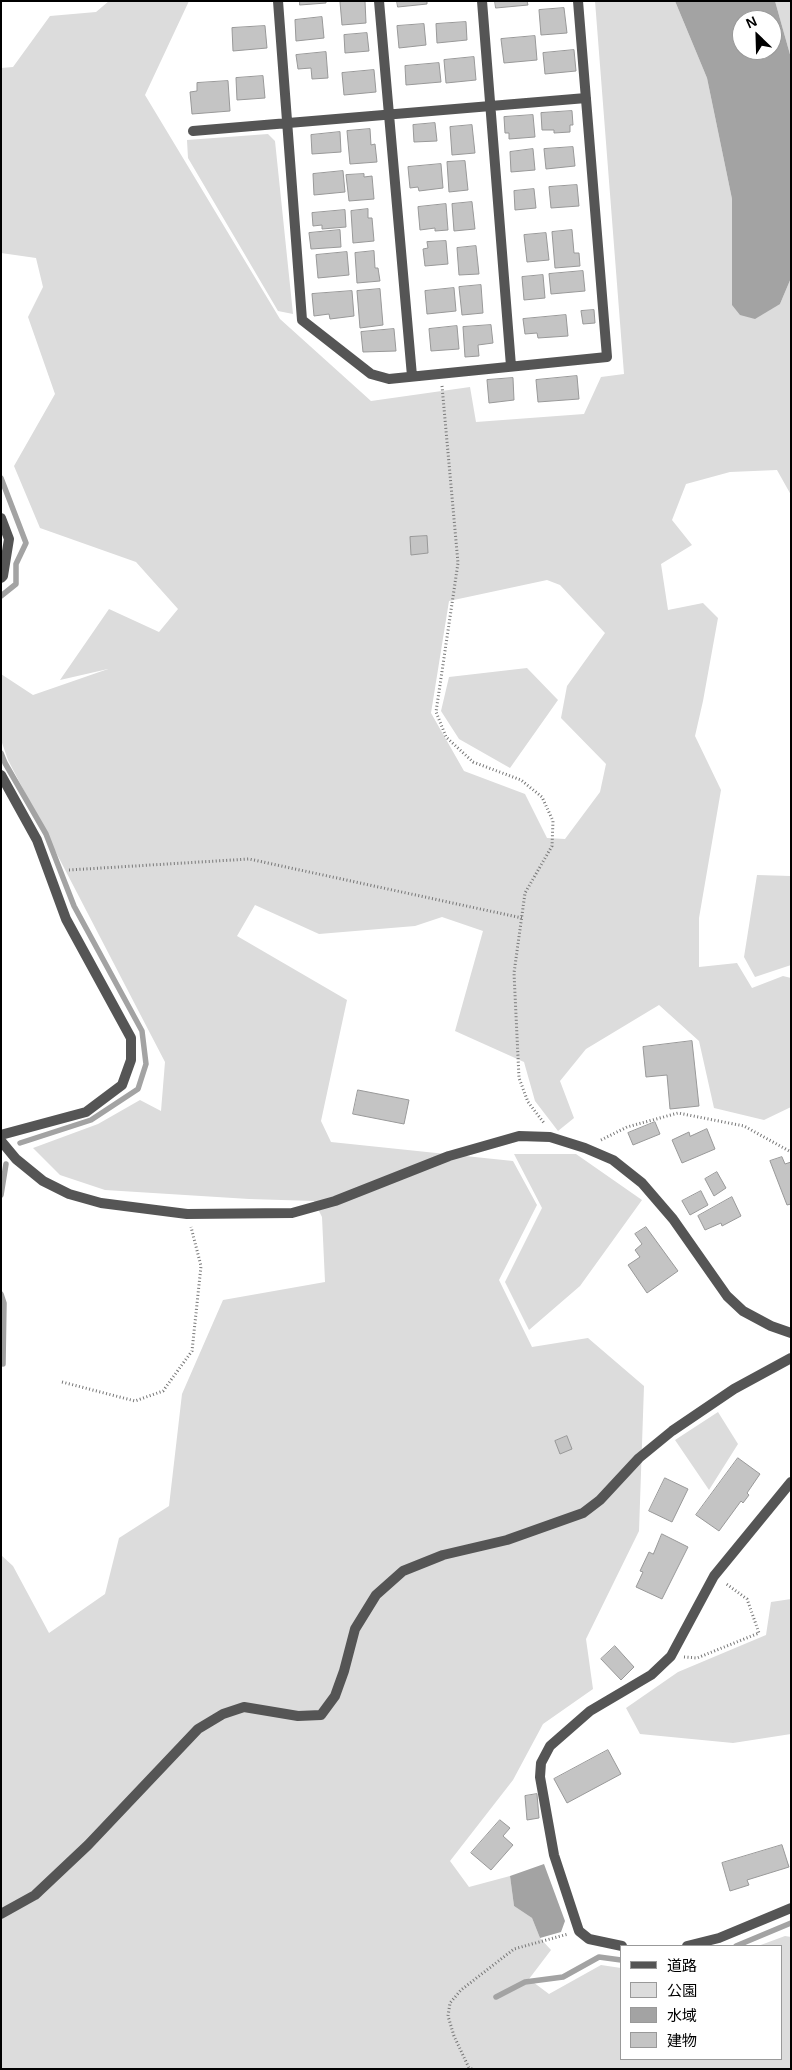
<!DOCTYPE html>
<meta charset="utf-8">
<style>
body{margin:0}
#map{position:relative;width:792px;height:2070px;overflow:hidden;background:#fff;font-family:Arial,"Noto Sans JP",sans-serif}
canvas{display:block}
.frame{position:absolute;inset:0;border:2px solid #000;pointer-events:none}
.legend{position:absolute;left:620px;top:1945px;width:162px;height:115px;box-sizing:border-box;background:#fff;border:1px solid #999;margin:0;padding:6px 9px;list-style:none;font-size:15px;color:#000}
.legend li{display:flex;align-items:center;gap:10px;height:25px}
.legend b{width:25px;border:1px solid #999}
.north{position:absolute;left:732px;top:10px;width:50px;height:50px;box-sizing:border-box;background:#fff;border:1px solid #999;border-radius:50%;rotate:336deg;font-size:14px;font-weight:700;line-height:20px;text-align:center;color:#000}
.north::after{content:'';display:block;margin:auto;width:18px;height:22px;background:#000;clip-path:polygon(50% 0,100% 100%,50% 72%,0 100%)}
</style>
<div id="map">
<canvas width="792" height="2070"></canvas>
<div class="frame"></div>
<ul class="legend">
<li><b style="height:6px;background:#555"></b>道路</li>
<li><b style="height:14px;background:#dcdcdc"></b>公園</li>
<li><b style="height:14px;background:#a3a3a3"></b>水域</li>
<li><b style="height:14px;background:#c4c4c4"></b>建物</li>
</ul>
<div class="north">N</div>
</div>
<script>
const g = document.querySelector('canvas').getContext('2d');
g.lineJoin = 'round';
function paint(path, color) {
  g.fillStyle = color;
  g.fill(path, 'evenodd');
}
function strokePath(path, color, width, dash) {
  g.strokeStyle = color;
  g.lineWidth = width;
  g.lineCap = dash ? 'butt' : 'round';
  g.setLineDash(dash || []);
  g.stroke(path);
}
paint(new Path2D(`
 M109,1H189L145,95L280,319L371,401L470,387L476,422L584,414L601,377L624,374L595,1H675L707,78L732,199V305L780,304L791,278V495L777,470L730,472L686,484L672,520L692,545L661,564L668,610L703,603L718,618L703,701L695,736L721,790L699,918V967L737,963L752,988L783,976L791,978V1107L764,1120L714,1108L699,1041L659,1005L586,1049L560,1081L574,1118L558,1131L535,1101L524,1062L455,1031L483,931L442,917L415,926L319,934L255,905L237,936L347,1000L321,1121L331,1142L513,1161L537,1205L499,1280L532,1347L588,1338L644,1386L639,1531L586,1639L593,1689L543,1724L513,1780L450,1861L469,1887L510,1876L514,1906L532,1918L540,1938L551,1950L529,1979L549,1994L601,1965L621,1968V2059H781V1946H758L785,1936L791,1937V2069H1V1555L13,1566L49,1633L105,1594L119,1538L169,1506L182,1394L223,1300L325,1282L322,1217L314,1201L249,1199L105,1190L60,1175L33,1148L98,1124L140,1100L161,1111L165,1062L8,760L1,740V674L33,695L108,669L60,680L109,609L159,632L178,609L136,562L40,528L14,466L55,394L28,317L43,287L36,258L1,253V68L13,67L50,16L96,12ZM547,580L560,585L605,633L567,686L561,718L606,764L600,792L565,839L547,838L525,794L464,771L431,713L449,601Z
 M775,1H791V58Z
 M268,134L275,141L293,314L278,311L188,158L187,140Z
 M527,668L558,700L510,768L459,739L441,711L449,677Z
 M757,875L791,876V965L755,977L744,957Z
 M514,1154H576L642,1200L580,1286L529,1330L505,1282L542,1208Z
 M718,1412L738,1444L709,1490L675,1440Z
 M791,1599V1734L733,1743L640,1734L626,1708L678,1672L766,1635L771,1602Z`), '#dcdcdc');
paint(new Path2D(`
 M675,1H775L791,58V278L780,304L755,319L740,315L732,305V199L707,78ZM742,20H772V50H742Z
 M544,1864L565,1921L561,1932L540,1938L532,1918L514,1906L510,1876Z`), '#a3a3a3');
strokePath(new Path2D(`
 M1,478L26,543L16,564V584L1,596
 M1,753L5,763L46,834L74,906L142,1031L146,1064L138,1089L91,1120L20,1143
 M1,1195L6,1164
 M1,1294L4,1303L3,1364
 M736,1946L791,1923
 M496,1997L525,1982L563,1977L599,1957L621,1960`), '#a3a3a3', 5.5);
const building = new Path2D(`
 M300,1H326V3L300,5Z
 M365,1L366,23L342,25L340,2Z
 M397,1H427V4L398,7Z
 M495,1H527L528,5L496,8Z
 M564,8L567,33L541,35L539,10Z
 M322,17L324,38L296,41L295,20Z
 M466,22L467,40L437,43L436,24Z
 M424,24L426,45L399,48L397,26Z
 M265,26L267,48L233,51L232,28Z
 M367,33L369,51L345,53L344,35Z
 M535,36L537,60L504,63L501,39Z
 M574,50L576,71L545,74L543,53Z
 M326,52L328,78L312,79L311,68L298,69L296,55Z
 M474,57L476,80L446,83L444,60Z
 M439,63L441,82L406,85L405,66Z
 M374,70L376,92L344,95L342,73Z
 M263,76L265,98L237,100L236,78Z
 M228,81L230,111L192,114L190,92L197,91V83Z
 M572,111L573,125H570V132L554,133V130H542L541,113Z
 M533,115L535,137L509,139V133H505L504,117Z
 M435,123L437,141L414,142L413,125Z
 M472,125L475,153L452,155L450,127Z
 M370,129L371,145L375,144L377,162L350,164L347,131Z
 M340,132L341,152L312,154L311,135Z
 M573,147L575,166L546,169L544,149Z
 M533,149L535,170L511,172L510,152Z
 M465,161L468,190L449,192L447,162Z
 M441,164L443,188L419,191L418,187L410,188L408,167Z
 M343,171L345,192L314,195L313,174Z
 M364,174V177L372,176L374,199L349,201L346,175Z
 M577,185L579,206L551,208L549,187Z
 M534,189L536,208L515,210L514,191Z
 M472,202L475,229L454,231L452,204Z
 M446,204L448,230L435,231V228L420,230L418,207Z
 M368,209V218H372L374,241L353,243L351,211Z
 M345,210L346,227L322,229V225L313,226L312,213Z
 M340,230L341,247L311,249L309,233Z
 M572,230L574,253H579L580,266L555,268L552,232Z
 M546,233L549,260L527,262L524,235Z
 M446,241L448,264L425,266L423,249L428,248L427,242Z
 M476,246L479,274L459,275L457,248Z
 M374,251L375,268H378L380,281L357,283L355,253Z
 M347,252L349,275L318,278L316,255Z
 M583,271L585,291L551,294L549,274Z
 M543,275L545,298L524,300L522,277Z
 M481,285L483,313L462,315L459,287Z
 M454,288L456,311L427,314L425,291Z
 M380,289L383,325L360,328L357,291Z
 M352,291L354,316L330,319L329,314L314,316L312,294Z
 M594,310L595,323L583,324L581,311Z
 M566,315L568,336L538,338L537,333L525,334L523,319Z
 M491,325L493,343L478,345L479,356L465,357L463,327Z
 M457,326L459,349L431,351L429,329Z
 M394,329L396,351L363,352L361,332Z
 M577,376L579,399L538,402L536,380Z
 M513,378L514,400L489,403L487,380Z
 M427,536L428,553L411,555L410,537Z
 M692,1041L699,1106L670,1109L667,1075L646,1077L643,1047Z
 M358,1090L409,1100L404,1124L353,1114Z
 M655,1122L660,1134L633,1145L628,1133Z
 M707,1129L715,1149L682,1163L672,1140L689,1132L690,1136Z
 M782,1157L785,1164L791,1162V1204L787,1205L770,1161Z
 M717,1172L726,1188L714,1196L705,1179Z
 M701,1191L708,1205L690,1215L682,1201Z
 M732,1197L741,1216L722,1226L721,1223L705,1230L698,1216Z
 M646,1227L678,1271L647,1293L628,1265L640,1257L635,1250L642,1244L635,1234Z
 M567,1436L572,1449L560,1454L555,1441Z
 M738,1458L760,1474L747,1493L749,1495L743,1503L741,1501L719,1531L696,1515Z
 M665,1478L688,1489L672,1522L649,1511Z
 M662,1534L688,1547L662,1599L636,1587L643,1572L640,1571L649,1552L653,1554Z
 M615,1646L634,1667L621,1680L601,1659Z
 M608,1750L621,1774L567,1803L554,1779Z
 M537,1794L539,1818L527,1820L525,1796Z
 M500,1820L510,1828L503,1836L513,1845L491,1870L471,1853Z
 M782,1845L789,1867L747,1880L749,1885L730,1891L722,1863Z`);
paint(building, '#c4c4c4');
strokePath(building, '#999', 1);
strokePath(new Path2D(`
 M442,386L458,563L436,712L446,737L473,762L521,780L542,797L553,821L552,846L525,893L514,973L519,1078L528,1102L544,1123
 M69,870L249,859L522,918
 M601,1140L627,1127L678,1113L744,1126L791,1152
 M62,1382L135,1401L163,1391L192,1351L201,1266L191,1227
 M684,1657L697,1658L759,1633L747,1599L725,1583
 M472,2069L469,2068L454,2036L448,2016L450,2003L461,1990L514,1949L568,1934`), '#777', 3, [1, 2.5]);
strokePath(new Path2D(`
 M278,1L302,320L371,374L389,379L607,357L578,1
 M379,1L412,376
 M482,1L511,366
 M193,131L586,98
 M1,518L9,539L3,576L1,578
 M1,775L37,840L66,919L131,1038V1060L122,1085L86,1112L1,1135
 M1,1141L16,1159L43,1181L69,1194L101,1203L187,1214L292,1213L335,1201L449,1156L519,1136L550,1137L585,1148L613,1160L642,1183L673,1219L727,1296L743,1311L771,1326L791,1333
 M1,1914L35,1895L88,1845L198,1729L223,1714L244,1707L298,1716L321,1715L335,1696L344,1671L355,1629L376,1595L403,1571L443,1555L507,1540L583,1513L600,1500L639,1458L672,1431L734,1389L791,1358
 M622,1946L589,1939L579,1931L554,1855L540,1777L541,1763L550,1746L590,1711L651,1675L671,1656L714,1576L791,1482
 M687,1946L719,1938L791,1908`), '#555', 10);
</script>
